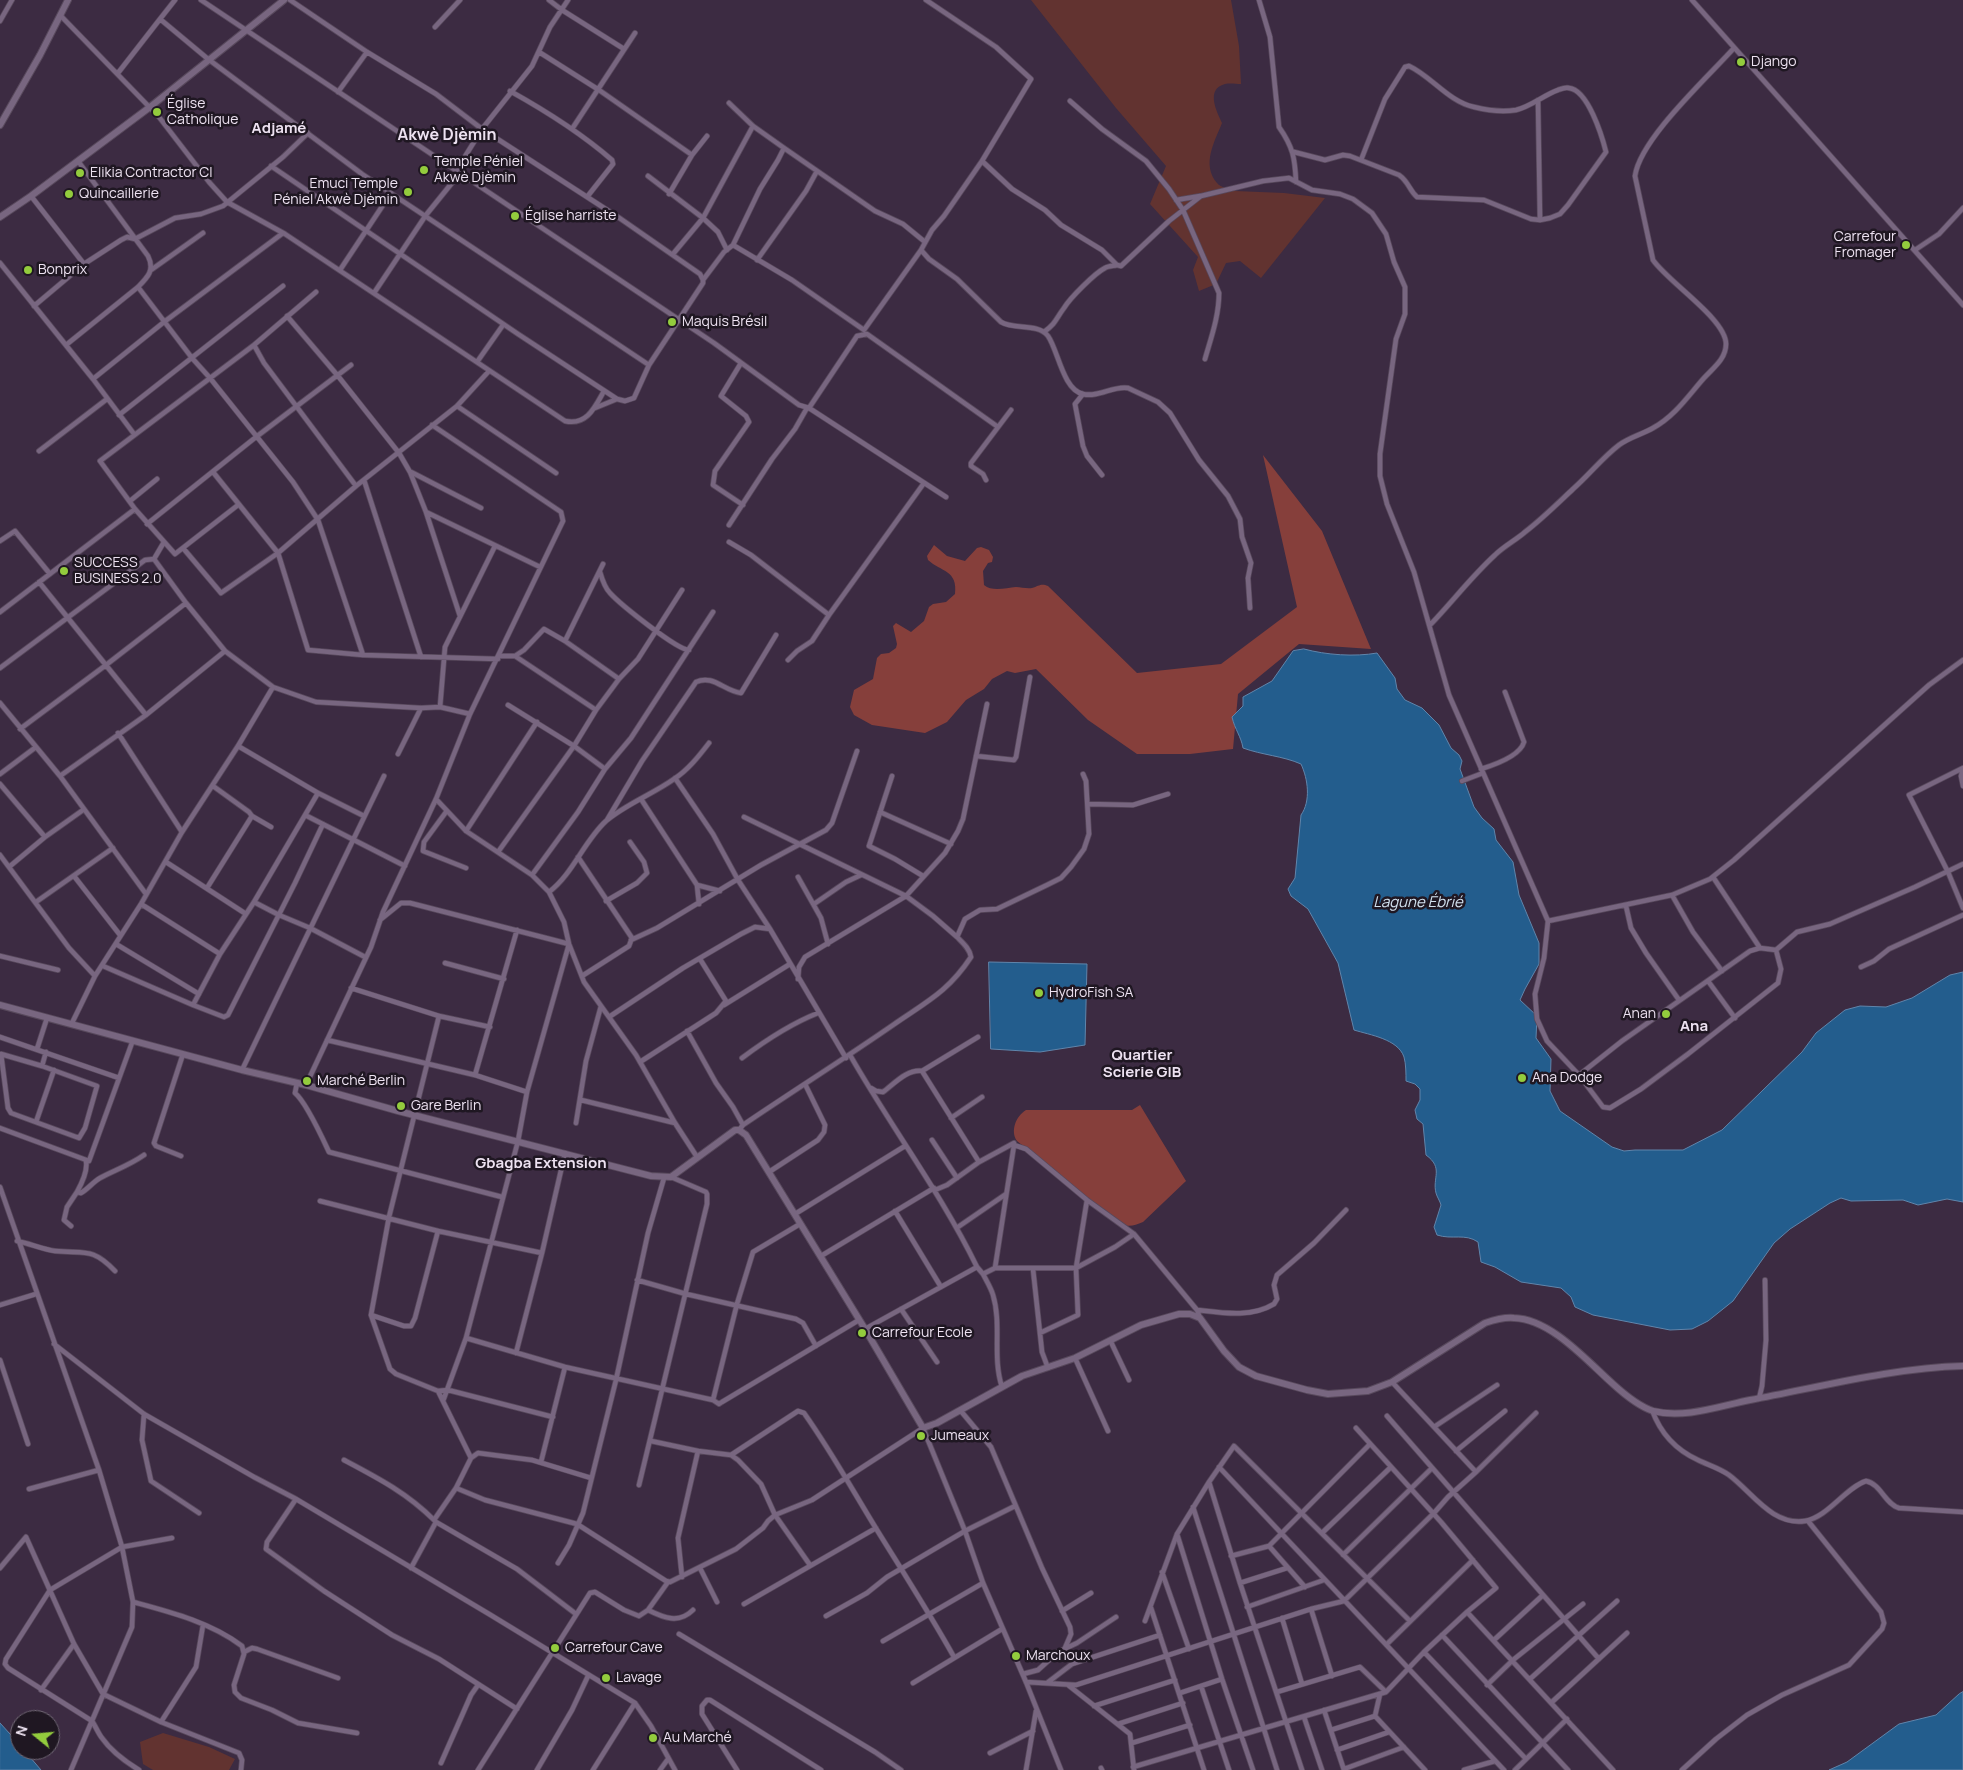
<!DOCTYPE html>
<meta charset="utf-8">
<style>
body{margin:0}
#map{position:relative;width:1963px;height:1770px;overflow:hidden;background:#3c2b42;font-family:Manrope,sans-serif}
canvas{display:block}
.north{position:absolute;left:10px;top:1710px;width:50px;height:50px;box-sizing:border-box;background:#1f1722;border:1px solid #716875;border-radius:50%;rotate:287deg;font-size:14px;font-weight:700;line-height:20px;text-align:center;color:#ede2f1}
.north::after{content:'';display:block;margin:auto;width:18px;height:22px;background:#93cc3d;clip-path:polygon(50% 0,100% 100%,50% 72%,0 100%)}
</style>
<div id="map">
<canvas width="1963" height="1770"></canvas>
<div class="north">N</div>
</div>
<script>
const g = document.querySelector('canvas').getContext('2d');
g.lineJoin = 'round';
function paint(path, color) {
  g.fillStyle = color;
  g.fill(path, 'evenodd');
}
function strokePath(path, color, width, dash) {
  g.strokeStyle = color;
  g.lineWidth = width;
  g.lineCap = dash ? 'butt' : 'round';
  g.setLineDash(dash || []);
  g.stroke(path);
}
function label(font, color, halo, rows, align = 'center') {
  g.font = font + ' Manrope,sans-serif';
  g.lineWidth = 5;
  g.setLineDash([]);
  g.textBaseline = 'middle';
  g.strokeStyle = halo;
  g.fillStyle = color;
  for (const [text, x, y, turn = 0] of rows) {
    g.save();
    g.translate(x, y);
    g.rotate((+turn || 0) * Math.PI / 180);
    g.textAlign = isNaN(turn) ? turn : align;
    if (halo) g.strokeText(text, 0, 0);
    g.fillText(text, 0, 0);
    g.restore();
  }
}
paint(new Path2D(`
 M1031,0H1231L1239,46L1241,84C1236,84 1230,83 1225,84C1205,89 1217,112 1222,123C1215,141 1201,164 1217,183C1221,188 1229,188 1235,191L1284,193L1325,198L1261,278L1240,261L1226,263L1216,284L1199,291L1193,270L1198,257L1150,204L1166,166L1116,108Z
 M163,1733L209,1747L235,1759L229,1770H153L143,1764L140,1742Z`), '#623330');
paint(new Path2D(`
 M1263,455L1322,531L1371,649L1299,644L1238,694L1233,749L1190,754H1137L1088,720L1036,669L1015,673L1007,671L992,679L984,689L966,700L947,722L925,733L872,725L854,715L850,707L854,690L873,679L877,658L881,654L889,653L896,648L897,644L893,626L896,623L911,632L924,621L929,607L933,604L946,602L955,594C958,570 941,572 928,560L927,556L934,545L947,556L965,561L977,548L981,547L989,550L993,557L992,562L988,563L983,571L984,585C992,592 1006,588 1016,587C1021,587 1027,589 1032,588C1039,586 1041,583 1048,586L1137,673L1221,664L1297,607Z
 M1140,1105L1186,1181L1143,1222C1134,1226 1129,1227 1120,1224L1017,1141C1010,1131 1016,1116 1026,1110H1132Z`), '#863f3b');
const water = new Path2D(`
 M1304,649C1326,655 1355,657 1377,653L1395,678L1397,689L1405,700L1422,708L1439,725L1451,748L1459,755L1462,761L1460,769L1474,807L1482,818L1494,829L1496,840L1513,862L1519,895L1539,943V964L1525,989L1520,1000L1537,1016L1536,1038L1551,1059L1550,1091L1560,1111L1612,1147L1624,1151L1635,1150H1683L1722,1130L1802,1052L1816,1033L1845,1010L1860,1006L1886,1007L1912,998L1950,975L1963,972V1202L1947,1199L1918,1205L1903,1200L1851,1201L1841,1198L1830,1203L1790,1229L1774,1243L1733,1301L1708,1321L1692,1329L1670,1330L1593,1315L1575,1307L1571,1297L1561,1288L1521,1282L1495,1267L1481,1262L1478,1242C1465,1233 1452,1240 1437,1235L1434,1227L1441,1205C1440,1201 1437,1197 1436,1193C1432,1178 1444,1168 1426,1155L1423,1124L1417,1119L1415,1110L1420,1100V1089L1415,1084L1406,1081C1406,1074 1406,1064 1404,1057C1398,1039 1370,1035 1354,1030L1338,963L1308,909L1291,896L1288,889L1295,878L1301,815C1311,801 1308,779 1301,764C1283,756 1262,755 1243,748C1241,736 1235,730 1232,717L1243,706V697L1272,681L1293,651Z
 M989,962L1087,964L1085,1045L1040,1052L991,1049Z
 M1963,1692V1770H1829L1847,1762L1899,1724L1936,1715L1959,1694Z
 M0,1723L20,1745V1750H24L41,1770H0Z`);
paint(water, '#235d8d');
strokePath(water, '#6085ab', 1);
const street = new Path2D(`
 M201,0L714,343L799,405L809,408L946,497
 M549,0L562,10L624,49
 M926,0L996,47L1031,79L982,161L1012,189L1045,210L1061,225L1102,250L1117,265L1121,266L1169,221L1201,196L1263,181L1289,178L1312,190L1340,194L1353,199L1372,213L1386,234L1394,262L1405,287V314L1396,339L1380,454V476L1387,504L1414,572L1449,695L1548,921L1544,958L1535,994L1537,1019L1547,1041L1579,1075L1603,1107L1610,1108L1641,1089L1688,1054L1778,983L1781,969L1776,950
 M1259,0L1270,37L1279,127C1293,147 1295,158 1296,182
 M1692,0L1963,305
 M60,15L159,117L209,182L227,202L285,234L565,421C587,426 595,407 604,391
 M160,19L175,0
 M0,21L12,0
 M435,27L460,0
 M539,52L599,90L692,155
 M118,73L160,19L208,59L362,174L649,365
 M510,91C546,111 581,133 612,160L613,164L587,197
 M338,92L367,52
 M1538,100L1540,220
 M1070,101L1102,129L1146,161L1169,189L1183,210L1219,293C1219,316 1211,338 1205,359
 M729,103L753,126L784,148L875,211L903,224L925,242
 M572,129L635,33
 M1294,152L1325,160L1343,155L1350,156L1399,175C1409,182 1409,190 1417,197L1484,200L1531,219L1540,220L1550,218L1560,214L1568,205L1606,152C1602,136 1588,90 1569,88C1565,87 1561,89 1558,90C1544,95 1530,107 1516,110C1503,112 1486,110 1474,107C1449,102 1431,76 1409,66L1405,67L1385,99L1361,160
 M982,161L944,216L932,230L921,250L929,259L957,279L1001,322C1014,330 1038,323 1048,336C1058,350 1063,390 1083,394C1098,398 1114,385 1128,388L1158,402L1170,413L1199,460L1228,496L1240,519L1242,537L1251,563L1248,578L1250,608
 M271,166L518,334L617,399L625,401L634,398L649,365L703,283V280L700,274L618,217L482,129L436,94L367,52L290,0
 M456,171L482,129L532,66L550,27L568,0
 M648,176L703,218L673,254
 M669,194L692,155L707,136
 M31,196L84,264
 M1176,200L1200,196
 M733,245L792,280L864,330
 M727,250L718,232L703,218L753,126
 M1915,250L1939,234L1963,208
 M757,260L806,191L817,171
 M0,263L93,379L134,434
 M151,270L203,233
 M340,270L391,193
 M703,280L724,252L733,245L760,189L778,160L784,148
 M138,287L192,358L210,378L293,482L318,520L363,655
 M374,293L426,215L460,173
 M34,306L84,264L121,240L127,237L135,239L175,218L201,214L223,206L283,157L308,133
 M287,316L338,376L399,453L410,472L426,512L540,567
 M864,330L921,250
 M1044,332C1057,322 1055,320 1064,308C1070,298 1095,273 1105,268C1108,266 1113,266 1117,265
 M66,345L138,287C148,277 155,270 148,256L78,161
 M254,345L264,363L356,486
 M477,362L503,325
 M741,363L721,396L746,416L749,422L715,471L713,485L743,505
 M93,379L164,322L283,233
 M1083,394L1075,404L1083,446L1087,456L1102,475
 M457,406L556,473
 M595,408L617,399
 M809,408L857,336L867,334L998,427
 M119,415L283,286
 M39,451L107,399
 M213,472L278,553L308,650L363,655L498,659
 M411,472L481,508
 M364,480L421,657
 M986,480L983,474L971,466V463L1011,410
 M130,501L157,479
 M238,505L175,554L135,509L100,461L254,345L316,292
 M426,512L460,616
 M147,524L256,437L351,365
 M729,525L772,459L795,429L807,408
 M0,541L15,531L50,574
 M729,542L751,555L829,615L924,483
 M183,548L221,593L278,553L356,486L457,406L489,371
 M154,559L186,603L225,651L273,687L316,702L421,708L440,707L470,714
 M154,559L164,542
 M600,572C602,579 605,588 610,593C620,604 677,650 689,650
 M39,582L146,715
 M0,612L135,509
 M1431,624C1453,601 1472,576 1495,555C1504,546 1516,540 1525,532C1542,519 1557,504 1573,489C1589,475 1602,458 1619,445C1630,437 1643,434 1653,428C1675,416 1688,396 1704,378C1713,368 1726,359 1726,344C1726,319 1668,282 1653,260L1635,176C1640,139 1708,77 1734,48
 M565,641L603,564
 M499,656H515L596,710
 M515,656L524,650L544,629L565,641L619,679
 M788,660L797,651L812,641L829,615
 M0,668L145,560L154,559
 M0,703L60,776L146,894
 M508,705L574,746L605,769
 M440,707L445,647L495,546
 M20,729L106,665L186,603
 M118,733L182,832
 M238,746L318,793L364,816
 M398,754L421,708
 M976,756L1014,760L1016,757L1030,677
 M1963,768L1909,795L1948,872L1963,908
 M1963,768L1961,776L1963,786
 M1481,769C1494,765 1520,756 1524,742L1505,692
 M0,774L36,747
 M60,776L146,715L225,651
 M892,776L869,846L895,859L923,876
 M675,778L713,834L738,880L770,929
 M1462,781L1483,773
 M0,784L45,837
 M436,799L466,831L532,875L549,892L564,922L569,944L584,982L636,1055L675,1123L697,1157
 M641,799L697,885L699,904
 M1088,804L1133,805L1168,794
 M446,812L424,842L423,851L466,868
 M880,812L951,844
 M305,815L405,866
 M252,816L271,827
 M744,817L906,896L933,916L957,937
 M607,820L642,761L696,682C713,674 724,691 741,693L776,635
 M466,831L537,722
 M498,852L574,746L596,710L619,679L638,659L682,590
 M0,855L69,948L95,976
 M578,857L632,938L629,946L582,976
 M166,862L246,914
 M9,867L45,837L83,810
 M532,875L578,812L605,769L631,738L713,612
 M74,876L120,935
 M798,877L821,918L828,944
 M1713,877L1760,948
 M697,885L720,891
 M207,888L252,816L249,812L213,786
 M549,892C573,874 584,841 606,821C626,804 653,794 674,779C688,770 699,756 709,743
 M1672,895L1693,932L1722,971
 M606,901L637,883L647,873L644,862L630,842
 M36,902L113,848
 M254,902L279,915L310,928L365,957
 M141,904L220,954
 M814,904L846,882L861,875
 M1626,906L1631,928L1646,953L1679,1000
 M380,920L401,903H410L569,944L527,1092L518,1141L466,1338L443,1401
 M1548,921L1672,895L1710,879L1734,860L1929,685L1963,660
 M631,940L657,928L761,865L826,830L832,823L857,751
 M116,944L199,994
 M0,956L58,970
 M445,963L504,979
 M103,966L193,1005L220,954L254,902L318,793
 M1861,967L1874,961L1889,949L1963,915
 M798,979L799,967L805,957L906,896L945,853L958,831L963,819L987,704
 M1708,981L1735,1018
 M351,988L439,1016L490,1027
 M193,1005L224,1017L228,1015L295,883L323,824
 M724,1005L790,964
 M439,1016L389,1217L371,1315L390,1369L396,1374L438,1391L448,1390L553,1417
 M609,1017L683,968L741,934L755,927L770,929L846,1058
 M72,1023L95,976L141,904L182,832L238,746L273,687
 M687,1031L716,1083L733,1107L743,1125
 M0,1037L119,1078
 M327,1040L475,1075L527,1092
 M37,1049L47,1018
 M850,1055C891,1127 941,1193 977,1267
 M742,1058C766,1040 790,1024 818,1013
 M640,1062L716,1013L726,1001L700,959
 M42,1066L97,1086L85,1128L79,1138L11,1113L8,1108L1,1054L42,1066L46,1052
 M242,1070L384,776
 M922,1071L978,1037
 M475,1075L517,930
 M1579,1075L1622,1041L1750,951L1760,948L1776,950L1797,932L1830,924L1915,887L1963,864
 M297,1083L295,1093C306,1102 322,1137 329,1152L502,1197
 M306,1085L371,947L383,912L436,799L470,714L563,521L561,512L432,425
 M871,1088L876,1091L883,1092C894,1084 907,1069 922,1071L979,1162
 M581,1100L675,1123
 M951,1118L982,1097
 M36,1122L54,1070
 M576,1123L586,1061L601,1006
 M0,1128L89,1161L133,1040
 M739,1130L743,1125C793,1091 844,1059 893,1025C926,1002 948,992 971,957C970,949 963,943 957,937L965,919L980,910L997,909L1047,885L1061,878L1071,867L1084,849L1089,834L1086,781L1083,774
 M932,1140L957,1178
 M181,1156L156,1146L154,1143L183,1054
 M86,1161C88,1171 82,1183 77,1192L81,1193C88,1189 93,1182 100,1178C115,1170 130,1165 144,1155
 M769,1172L818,1140L824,1132L825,1125L805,1084
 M0,1187L99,1470L122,1547L133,1602L132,1627L71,1770
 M935,1190L947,1185L979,1162L1014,1143V1145L1026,1149L1087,1200L1134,1234L1197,1310L1200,1318
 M320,1201L438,1231L542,1253L565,1153
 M895,1211L941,1287
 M795,1214L905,1146
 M800,1224L753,1252L737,1304L713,1400L719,1404L722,1402L859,1320
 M71,1226L64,1220L67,1207L77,1192
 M958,1227L1006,1194
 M17,1241C28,1243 45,1250 55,1251C85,1254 92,1247 115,1271
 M821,1256L934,1188
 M995,1268L1014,1145
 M1033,1269L1042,1352L1048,1368
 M983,1274C986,1280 991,1288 993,1295C1002,1325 992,1357 1002,1387
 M637,1280L686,1294L796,1319L803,1323L816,1346
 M0,1305L36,1294
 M901,1309L937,1362
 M1197,1310C1223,1313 1251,1318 1274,1304L1277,1299L1274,1285L1277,1275L1314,1243L1346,1210
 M371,1315L404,1326H411L415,1318L438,1231
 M865,1329L977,1267L983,1274L995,1268H1076L1115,1247L1134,1234
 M1040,1333L1078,1315L1076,1268L1087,1200
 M466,1338L565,1367L713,1400
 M1110,1340L1129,1380
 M54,1344L144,1414L254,1477L296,1499L489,1614L635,1703L651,1726L675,1770
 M516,1353L542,1253
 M1075,1358L1108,1431
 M0,1360L28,1444
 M1392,1382L1476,1472
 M438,1391L471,1458
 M1759,1399L1762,1386L1766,1340L1765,1280
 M960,1410L991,1447L1042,1568L1070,1627L1071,1634L1065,1648
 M1652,1410C1660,1432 1676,1450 1698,1460C1708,1465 1719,1468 1729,1475C1752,1492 1772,1526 1805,1521C1828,1517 1845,1488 1866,1481C1881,1484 1885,1504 1899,1508L1963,1512
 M144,1414L142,1440L151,1481L199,1513
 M1387,1416L1599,1659
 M1434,1427L1497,1385
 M651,1441L698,1451L731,1455L738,1460L761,1484L775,1515L810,1565
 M1456,1451L1505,1411
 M731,1455L798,1411L804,1413C831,1451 853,1491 877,1530C903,1572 930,1614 954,1657
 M344,1460C378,1478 407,1493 434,1520
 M541,1462L565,1367
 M1219,1467L1504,1770
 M1209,1482L1240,1583L1302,1770
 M639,1485L707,1204V1194L706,1192L671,1177
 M456,1488L485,1500L577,1524L666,1581L670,1582L736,1549L763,1528L768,1521L775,1515L812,1500L923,1428L965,1531L983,1583L1026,1682L1061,1770
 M29,1489L99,1470
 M296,1499L267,1542L266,1549L324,1591L392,1635L439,1659L517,1709
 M1193,1507L1277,1770
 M436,1522L517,1569L576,1614
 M1322,1533L1391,1467
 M1177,1534L1222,1679L1253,1770
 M1269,1546L1305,1587
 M1343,1555L1432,1468
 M1231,1556L1269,1546L1370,1444
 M558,1563L569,1545L583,1513L616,1380L648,1233L664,1178
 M0,1568L26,1537L74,1644L103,1694L161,1722L239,1753L242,1760L241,1770
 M411,1568L436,1522L434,1520L456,1488L471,1458L478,1453L532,1460L591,1478
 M700,1568L717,1602
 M1162,1572L1189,1649
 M682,1577L678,1538L698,1451
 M1240,1583L1287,1568
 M133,1602C170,1612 210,1622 242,1646L244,1654L234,1685L235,1692L241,1698L272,1710L298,1723L357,1733
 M744,1604L876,1528
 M1247,1607L1324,1580
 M1151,1608L1204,1770
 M1311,1609L1332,1676
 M648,1610C664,1618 679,1624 693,1610
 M1062,1611L1091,1593
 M1467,1612L1613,1770
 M826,1616L867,1593L887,1577L965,1531L1015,1506
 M1282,1618L1302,1684
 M1145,1621L1177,1534L1209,1482L1234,1446L1410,1621
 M679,1634L875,1752L901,1770
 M1442,1635L1568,1770
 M1494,1640L1543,1595
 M883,1641L983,1583
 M1387,1644L1473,1560
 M244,1652L252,1648L257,1649L338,1678
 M1424,1652L1526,1759
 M1023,1674L1038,1670L1058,1652L1077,1643L1116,1617
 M1530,1679L1617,1601
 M1026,1682L1076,1685L1311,1609L1344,1601L1434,1513L1448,1497L1476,1472L1536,1413
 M913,1683L1002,1629
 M1047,1683L1072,1664L1160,1635
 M1068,1685L1130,1734L1134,1770
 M1487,1685L1513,1660L1583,1604
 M1201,1686L1229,1770
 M41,1690L74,1644
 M1277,1692L1360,1667L1386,1692
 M1180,1693L1222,1679
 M1380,1694L1375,1716L1425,1770
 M1552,1702L1627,1633
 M1094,1706L1175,1680
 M1324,1710L1344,1770
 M1304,1717L1322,1770
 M161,1722L196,1667L203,1625
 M1118,1724L1183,1703
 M1331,1730L1375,1716
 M1132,1743L1190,1725
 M1337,1750L1389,1732
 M990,1753L1033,1731
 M441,1763L471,1695L478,1685
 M1133,1767L1386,1692L1424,1652L1467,1612L1496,1588L1441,1522L1356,1428
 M1101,1768L1102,1770
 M1344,1769L1404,1747
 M139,1770C126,1762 111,1751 102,1738C98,1733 96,1727 92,1721L8,1668L5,1664L6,1659L50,1590L122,1547L172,1538
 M478,1770L590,1593L595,1592L624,1610L639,1616L648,1610L668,1582
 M537,1770L572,1710L588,1676
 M593,1770L635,1703
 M660,1770L668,1759
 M737,1770L702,1714V1706L707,1700H710L821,1770
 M1026,1770L1036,1711
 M1464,1770L1495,1761
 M1515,1770L1567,1719
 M1682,1770L1716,1739L1747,1715L1782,1695L1849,1665L1882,1629L1884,1623L1881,1612L1808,1521`);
const secondary = new Path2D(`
 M0,125L40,55L68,0
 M0,217L31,196L150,107L284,0
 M0,1005L242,1070L306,1085L398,1111L651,1176L671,1177L735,1130H739L746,1135L865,1329L923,1428L937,1423L1022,1376L1075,1358L1141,1325L1179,1314H1190L1200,1318L1224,1351L1239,1367L1256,1376L1307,1390L1328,1394L1368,1391L1392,1382L1485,1323C1494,1320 1504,1317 1514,1318C1551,1319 1587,1361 1613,1384C1625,1395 1638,1406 1653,1411C1684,1419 1720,1406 1750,1400C1821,1387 1891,1368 1963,1366`);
strokePath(street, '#58495c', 6);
strokePath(secondary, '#58495c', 8);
strokePath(street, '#786680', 4.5);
strokePath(secondary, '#786680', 6);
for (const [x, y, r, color] of [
 [1741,62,5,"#93cc3d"],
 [157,112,5,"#93cc3d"],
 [424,170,5,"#93cc3d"],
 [80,173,5,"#93cc3d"],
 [408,192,5,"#93cc3d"],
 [69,194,5,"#93cc3d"],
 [515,216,5,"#93cc3d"],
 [1906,245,5,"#93cc3d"],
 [28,270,5,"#93cc3d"],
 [672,322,5,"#93cc3d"],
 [64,571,5,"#93cc3d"],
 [1039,993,5,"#93cc3d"],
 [1666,1014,5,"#93cc3d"],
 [1522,1078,5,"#93cc3d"],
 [307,1081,5,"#93cc3d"],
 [401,1106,5,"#93cc3d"],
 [862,1333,5,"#93cc3d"],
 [921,1436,5,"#93cc3d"],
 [555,1648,5,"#93cc3d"],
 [1016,1656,5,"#93cc3d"],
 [606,1678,5,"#93cc3d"],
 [653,1738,5,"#93cc3d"]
]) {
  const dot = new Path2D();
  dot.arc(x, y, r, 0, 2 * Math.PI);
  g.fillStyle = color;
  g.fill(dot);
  strokePath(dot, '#1f1722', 2);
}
label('14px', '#ede2f1', '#1f1722', [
 ["Django",1751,62],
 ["Église",167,104],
 ["Catholique",167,120],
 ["Temple Péniel",434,162],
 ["Akwè Djèmin",434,178],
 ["Elikia Contractor CI",90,173],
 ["Emuci Temple",398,184,"right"],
 ["Péniel Akwè Djèmin",398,200,"right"],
 ["Quincaillerie",79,194],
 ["Église harriste",525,216],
 ["Carrefour",1896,237,"right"],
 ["Fromager",1896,253,"right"],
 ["Bonprix",38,270],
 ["Maquis Brésil",682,322],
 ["SUCCESS",74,563],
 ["BUSINESS 2.0",74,579],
 ["HydroFish SA",1049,993],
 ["Anan",1656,1014,"right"],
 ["Ana Dodge",1532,1078],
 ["Marché Berlin",317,1081],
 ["Gare Berlin",411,1106],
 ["Carrefour Ecole",872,1333],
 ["Jumeaux",931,1436],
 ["Carrefour Cave",565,1648],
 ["Marchoux",1026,1656],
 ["Lavage",616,1678],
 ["Au Marché",663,1738]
], 'left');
label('bold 15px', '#ede2f1', '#1f1722', [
 ["Adjamé",279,129],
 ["Ana",1694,1027],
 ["Quartier",1142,1056],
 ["Scierie GIB",1142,1073],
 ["Gbagba Extension",541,1164]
]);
label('italic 15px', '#d2e1ef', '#1f1722', [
 ["Lagune Ébrié",1418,903]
]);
label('bold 16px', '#ede2f1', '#1f1722', [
 ["Akwè Djèmin",447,136]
]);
</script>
